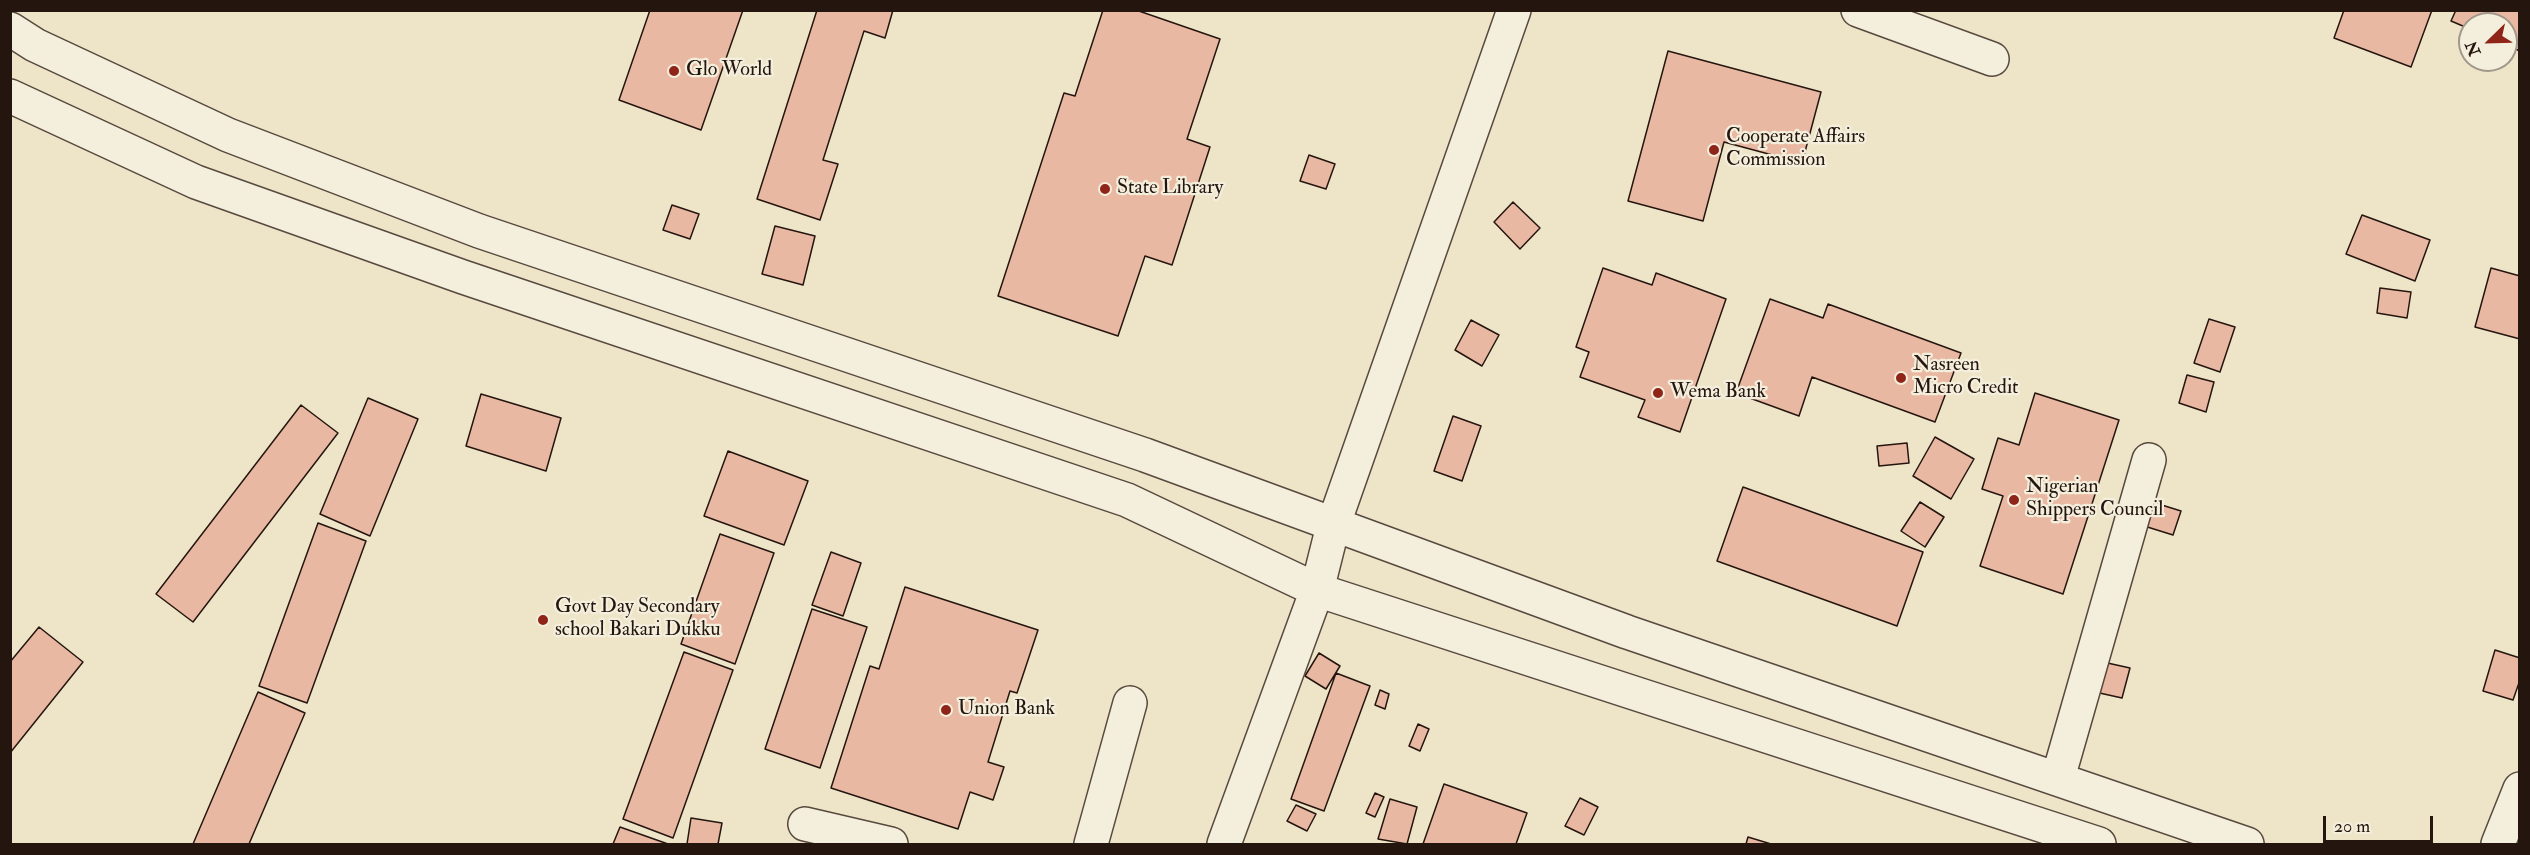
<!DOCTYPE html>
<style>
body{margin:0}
#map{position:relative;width:2530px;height:855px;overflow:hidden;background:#eee5c9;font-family:"IM FELL Double Pica",serif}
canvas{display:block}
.frame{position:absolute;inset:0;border:12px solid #25150f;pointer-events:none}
.north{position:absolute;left:2458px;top:12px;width:60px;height:60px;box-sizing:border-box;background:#f4eedc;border:2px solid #a1978a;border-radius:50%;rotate:247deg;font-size:16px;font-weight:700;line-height:24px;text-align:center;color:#25150f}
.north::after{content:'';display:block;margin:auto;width:21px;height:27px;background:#8f2418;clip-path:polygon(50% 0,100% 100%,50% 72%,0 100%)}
.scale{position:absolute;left:2323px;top:816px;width:110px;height:27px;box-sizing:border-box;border:3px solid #25150f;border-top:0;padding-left:8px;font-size:18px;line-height:21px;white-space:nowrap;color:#25150f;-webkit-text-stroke:4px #f4eedc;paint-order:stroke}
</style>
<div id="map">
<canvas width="2530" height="855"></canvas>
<div class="frame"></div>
<div class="north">N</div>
<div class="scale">20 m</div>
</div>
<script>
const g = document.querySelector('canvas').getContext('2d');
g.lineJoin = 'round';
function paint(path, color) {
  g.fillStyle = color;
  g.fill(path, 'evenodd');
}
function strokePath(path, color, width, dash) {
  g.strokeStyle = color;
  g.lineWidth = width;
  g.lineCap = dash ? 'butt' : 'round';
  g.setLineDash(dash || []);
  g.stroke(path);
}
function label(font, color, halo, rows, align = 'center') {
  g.font = font + ' "IM FELL Double Pica",serif';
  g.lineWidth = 4.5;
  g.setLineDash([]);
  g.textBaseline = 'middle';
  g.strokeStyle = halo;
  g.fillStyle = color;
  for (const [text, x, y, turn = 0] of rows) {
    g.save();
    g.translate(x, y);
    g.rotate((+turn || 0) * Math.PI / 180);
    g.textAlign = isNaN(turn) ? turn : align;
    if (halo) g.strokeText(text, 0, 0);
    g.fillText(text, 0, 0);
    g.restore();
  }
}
const building = new Path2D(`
 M650,10H743L701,130L619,100Z
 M817,10H893L885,38L864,31L823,160L838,164L820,220L757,199Z
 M1103,10H1136L1220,39L1187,139L1210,147L1172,265L1145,256L1118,336L998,296L1064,93L1075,96Z
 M2344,10H2432L2411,67L2334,38Z
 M2456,10H2520V51L2506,45V24H2470V29L2451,21Z
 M1668,51L1821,92L1802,163L1724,142L1703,221L1628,201Z
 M1309,155L1335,164L1326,189L1300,181Z
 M1513,202L1540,228L1520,249L1494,222Z
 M672,205L699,214L690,239L663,230Z
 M2362,215L2430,240L2415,281L2346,254Z
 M775,226L815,236L803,285L762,274Z
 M1603,268L1652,285L1656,273L1726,299L1680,432L1638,417L1645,400L1580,377L1589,352L1576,347Z
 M2491,268L2520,276V339L2475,327Z
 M2380,288L2411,292L2407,318L2377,313Z
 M1770,299L1823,318L1828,304L1961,353L1935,422L1812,377L1799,416L1736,393Z
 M2209,319L2235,327L2220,372L2194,363Z
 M1471,320L1499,335L1482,366L1455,350Z
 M2187,375L2214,382L2206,412L2179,403Z
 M2035,393L2119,420L2063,594L1980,566L2003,496L1982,489L1998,438L2019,445Z
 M481,394L561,418L546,471L466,446Z
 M368,398L418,419L370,536L320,514Z
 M301,405L338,433L193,622L156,594Z
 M1453,416L1481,426L1462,481L1434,471Z
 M1935,437L1974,459L1951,499L1913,476Z
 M1907,443L1909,463L1879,466L1877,446Z
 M728,451L808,481L784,545L704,516Z
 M1743,487L1923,552L1897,626L1717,561Z
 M2149,501L2181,511L2173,535L2141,525Z
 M1920,502L1944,517L1925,547L1901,531Z
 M318,523L366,541L307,703L259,686Z
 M720,534L774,553L735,664L681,644Z
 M831,552L861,563L843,616L812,605Z
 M905,587L1038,630L1017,693L1010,691L988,762L1004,767L993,800L970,792L958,829L831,788L870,666L879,669Z
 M812,609L867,627L820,768L765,749Z
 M39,627L83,662L10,753V662Z
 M2495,650L2520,658V680L2513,700L2483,691Z
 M684,652L733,670L673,838L623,819Z
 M1319,653L1340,666L1326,689L1305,676Z
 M2103,662L2130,668L2122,698L2095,692Z
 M1336,673L1370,686L1324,811L1291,799Z
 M1380,690L1389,694L1385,709L1375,705Z
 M258,692L305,713L249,844H193Z
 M1418,724L1429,729L1420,751L1409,746Z
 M1444,784L1527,813L1516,844H1423Z
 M1375,793L1384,797L1375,817L1366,813Z
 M1580,798L1598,807L1584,835L1565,826Z
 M1390,799L1417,807L1407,844L1378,839Z
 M1296,805L1316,814L1307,831L1287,821Z
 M691,818L722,823L718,844H687Z
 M620,827L668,844H613Z
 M1748,837L1771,844H1746Z`);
paint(building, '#e9b8a2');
strokePath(building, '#25150f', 1.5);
const minor = new Path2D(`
 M1858,10L1992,59
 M10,29L35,45L228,135L479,231L1145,455L1627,632L2247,844
 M10,96L196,182L463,277L1127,500L1317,590L2099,844
 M2058,778L2149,460
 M805,824L891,844
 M1091,844L1130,703
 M1224,844L1317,590L1333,526L1514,10
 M2498,844L2520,789`);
strokePath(minor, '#57493e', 36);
strokePath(minor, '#f4eedc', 33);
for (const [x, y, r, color] of [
 [674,71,6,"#8f2418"],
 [1714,150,6,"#8f2418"],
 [1105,189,6,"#8f2418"],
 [1901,378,6,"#8f2418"],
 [1658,393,6,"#8f2418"],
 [2014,500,6,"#8f2418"],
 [543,620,6,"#8f2418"],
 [946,710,6,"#8f2418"]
]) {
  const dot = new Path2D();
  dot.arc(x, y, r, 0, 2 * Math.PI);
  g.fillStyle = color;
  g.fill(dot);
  strokePath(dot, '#f4eedc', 2);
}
label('20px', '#25150f', '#f4eedc', [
 ["Glo World",686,71],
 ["Cooperate Affairs",1726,138],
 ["Commission",1726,161],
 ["State Library",1117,189],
 ["Nasreen",1913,366],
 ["Micro Credit",1913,389],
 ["Wema Bank",1670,393],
 ["Nigerian",2026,488],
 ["Shippers Council",2026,511],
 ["Govt Day Secondary",555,608],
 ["school Bakari Dukku",555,631],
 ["Union Bank",958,710]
], 'left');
</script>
